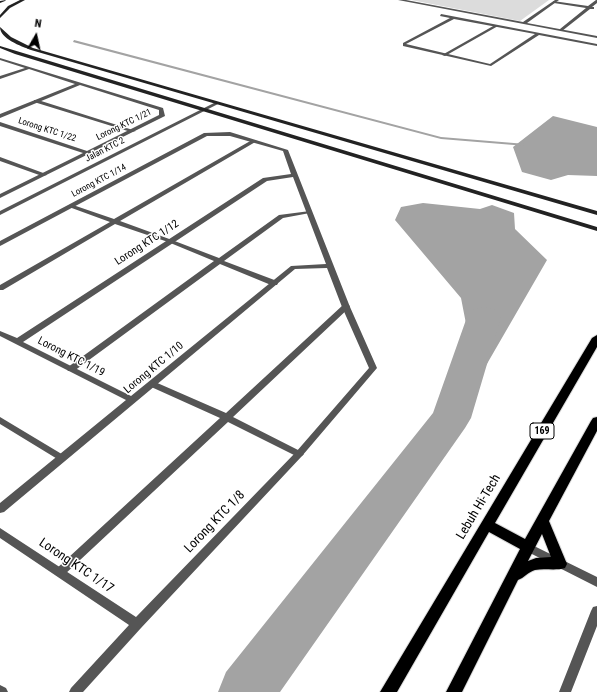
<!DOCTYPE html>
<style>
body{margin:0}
#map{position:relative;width:597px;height:692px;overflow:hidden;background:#fff;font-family:"Roboto Condensed",sans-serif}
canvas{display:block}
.north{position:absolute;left:16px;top:16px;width:40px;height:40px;-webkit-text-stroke:3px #fff;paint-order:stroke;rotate:9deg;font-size:11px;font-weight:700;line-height:16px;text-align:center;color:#000}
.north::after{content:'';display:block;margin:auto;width:14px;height:18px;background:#000;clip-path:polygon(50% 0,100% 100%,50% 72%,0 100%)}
</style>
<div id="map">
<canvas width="597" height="692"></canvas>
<div class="north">N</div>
</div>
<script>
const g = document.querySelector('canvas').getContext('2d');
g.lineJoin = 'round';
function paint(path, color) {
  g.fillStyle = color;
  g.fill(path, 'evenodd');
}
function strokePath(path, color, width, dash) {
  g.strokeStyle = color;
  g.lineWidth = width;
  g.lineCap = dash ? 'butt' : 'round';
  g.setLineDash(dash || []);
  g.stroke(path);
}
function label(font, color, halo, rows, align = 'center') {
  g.font = font + ' "Roboto Condensed",sans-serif';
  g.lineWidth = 3;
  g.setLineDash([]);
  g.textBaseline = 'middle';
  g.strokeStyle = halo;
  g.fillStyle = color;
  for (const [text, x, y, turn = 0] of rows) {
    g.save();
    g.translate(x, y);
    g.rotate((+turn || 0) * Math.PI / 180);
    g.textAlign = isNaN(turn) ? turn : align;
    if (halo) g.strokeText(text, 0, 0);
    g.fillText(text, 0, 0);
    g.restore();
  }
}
paint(new Path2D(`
 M411,0H549L520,21Z`), '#dcdcdc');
paint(new Path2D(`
 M553,116L597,127V176L568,175L551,180L522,172L513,147Z
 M423,203L480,209L492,205L514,213L515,229L547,260L484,369L460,360L468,334L461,298L395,220L401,207Z`), '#a3a3a3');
paint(new Path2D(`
 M74,40L441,137L526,144L528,145L526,146L441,139L73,42Z`), '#a3a3a3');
paint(new Path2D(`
 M484,307L496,310L501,317L471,418L465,428L280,692H218L226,672L433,413L467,317L472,310Z`), '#a3a3a3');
const primary = new Path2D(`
 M597,335V347L495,523L525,539L591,421L593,418L597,417V431L549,521L567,564L565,568C555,571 545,568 535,570C528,572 524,578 518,580L462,692H446L520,549L489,532L397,692H380L592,338ZM542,534L551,557L536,558L528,561Z`);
strokePath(primary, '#dbdbdb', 2);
paint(new Path2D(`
 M596,0H597V3L592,7H594V9H590L562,31H560V29L586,8L554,3L553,1L588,6Z
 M495,25L498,26L445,56L442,55Z
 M34,100H38L136,131L131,132L34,102Z
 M252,140L257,141L120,221L172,240L219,258L279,215L310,211V213L283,218L224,261L277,281L278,283L277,285H271L220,264L74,371H68L67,369L68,367L214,261L168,242L115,224L3,290H0V285L110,222L69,207V205H73L114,219Z
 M0,157L46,174L47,175L42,176L0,161Z
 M343,305H349L350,307L233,417L302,452L304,454L302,456L299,457L296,456L228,422L64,575L60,577L56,575L55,572L56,569L220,418L149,386L148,384L149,382H155L226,413Z
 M0,417L65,456L67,458L65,460L62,462L59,460L0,424Z
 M528,543L597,577V587L524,550L523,547L524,544Z
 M597,606V626L571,692H559L591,611L593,607Z
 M0,685L6,688L8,692H0Z`), '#555');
paint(new Path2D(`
 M398,0H406L523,22L555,0H559L527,23L597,36V38Z
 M441,14L597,44V46L539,35L491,66L403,46V43L450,18L440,16ZM454,19L535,34L490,64L406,44Z
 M0,58L163,108L165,116L0,198V194L83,153L0,126V122L87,151L159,115V110L80,85L0,118V114L75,84L29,69L0,79V76L25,68L0,60Z
 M216,102L220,103L0,215V211Z
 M230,132L288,150L350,307L377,368L302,456L141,628L83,692H69L71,688L129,625L0,538V528L136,617L296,452L369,368L342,307L327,268L295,269L4,512L0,513V503L126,400L0,336V331L17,338L263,178L291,174L283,151L230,136H207L2,245L0,246V241L204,133ZM293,177L326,264L291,266L131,396L23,342L267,181Z`), '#555');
paint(new Path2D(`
 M6,0L5,1L0,3V1Z
 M20,0H25L10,8L0,18V15L8,6Z
 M0,27L11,37L33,48L597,211V215L31,50C21,46 0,39 0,27Z
 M0,46L597,227V231L15,54L0,48Z`), '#222');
paint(primary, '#000');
label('9px', '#000', '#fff', [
 ["Lorong KTC 1/21",124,125,-26],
 ["Lorong KTC 1/22",47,130,18],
 ["Jalan KTC 2",105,150,-27],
 ["Lorong KTC 1/14",99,181,-28]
]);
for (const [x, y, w] of [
 [542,431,24]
]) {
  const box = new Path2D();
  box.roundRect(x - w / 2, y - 8, w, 16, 3);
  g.fillStyle = '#fff';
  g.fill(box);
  strokePath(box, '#000', 1);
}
label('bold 10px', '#000', null, [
 ["169",542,431]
]);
label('11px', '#000', '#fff', [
 ["Lorong KTC 1/12",147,243,-33],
 ["Lorong KTC 1/19",71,357,27],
 ["Lorong KTC 1/10",154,368,-40]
]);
label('13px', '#000', '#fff', [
 ["Lebuh Hi-Tech",479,507,-59],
 ["Lorong KTC 1/8",215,522,-46],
 ["Lorong KTC 1/17",76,566,34]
]);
</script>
